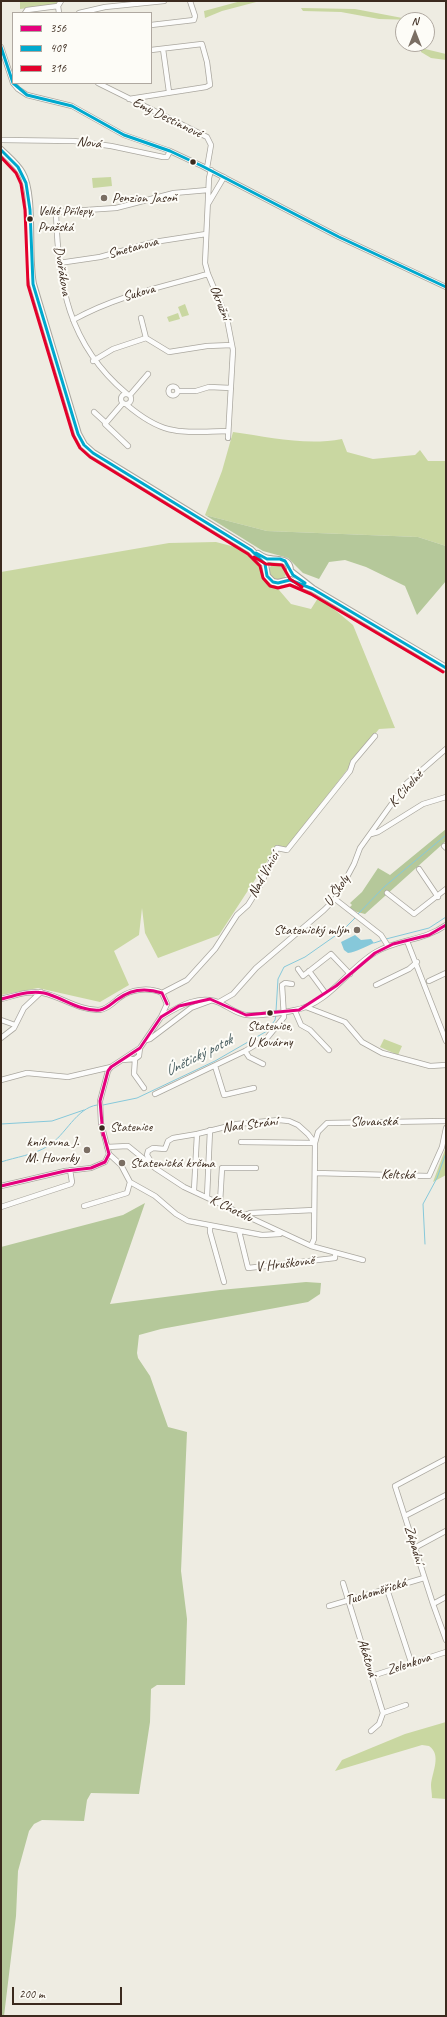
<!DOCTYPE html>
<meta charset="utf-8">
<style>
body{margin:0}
#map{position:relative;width:447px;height:2017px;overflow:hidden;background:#eeece2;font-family:Caveat,sans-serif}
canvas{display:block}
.frame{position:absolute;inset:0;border:2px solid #3b2a1e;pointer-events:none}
.legend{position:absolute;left:12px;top:12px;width:140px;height:72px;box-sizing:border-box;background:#fdfcf7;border:1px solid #afa8a0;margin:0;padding:5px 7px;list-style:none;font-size:12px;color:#3b2a1e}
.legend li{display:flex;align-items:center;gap:8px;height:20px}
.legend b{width:20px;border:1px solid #afa8a0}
.north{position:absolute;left:395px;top:12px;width:40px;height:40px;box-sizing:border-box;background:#fdfcf7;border:1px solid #afa8a0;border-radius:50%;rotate:0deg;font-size:11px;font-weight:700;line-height:16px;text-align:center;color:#3b2a1e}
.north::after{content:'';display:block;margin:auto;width:14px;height:18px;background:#7a6e63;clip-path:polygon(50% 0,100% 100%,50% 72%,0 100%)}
.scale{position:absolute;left:12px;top:1987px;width:110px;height:18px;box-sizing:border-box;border:2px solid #3b2a1e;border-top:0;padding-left:5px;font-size:12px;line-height:14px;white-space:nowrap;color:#3b2a1e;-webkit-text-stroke:3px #fdfcf7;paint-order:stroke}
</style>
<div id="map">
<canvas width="447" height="2017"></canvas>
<div class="frame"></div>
<ul class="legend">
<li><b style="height:5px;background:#e5007d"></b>356</li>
<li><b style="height:5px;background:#00a9ce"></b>409</li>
<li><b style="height:5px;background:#e4002b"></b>316</li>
</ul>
<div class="north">N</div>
<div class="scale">200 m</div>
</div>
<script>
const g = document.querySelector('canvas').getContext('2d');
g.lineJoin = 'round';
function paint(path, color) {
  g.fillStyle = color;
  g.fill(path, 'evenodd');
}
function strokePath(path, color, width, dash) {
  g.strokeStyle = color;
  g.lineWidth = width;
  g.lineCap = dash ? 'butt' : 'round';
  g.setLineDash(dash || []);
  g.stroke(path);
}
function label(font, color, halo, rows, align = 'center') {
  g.font = font + ' Caveat,sans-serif';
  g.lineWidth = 4;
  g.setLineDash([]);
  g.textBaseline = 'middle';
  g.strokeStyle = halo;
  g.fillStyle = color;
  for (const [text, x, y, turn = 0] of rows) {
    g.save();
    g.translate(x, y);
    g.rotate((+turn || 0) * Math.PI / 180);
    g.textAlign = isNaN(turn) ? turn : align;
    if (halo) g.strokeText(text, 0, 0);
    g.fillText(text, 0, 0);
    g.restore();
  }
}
paint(new Path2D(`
 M20,1H59L54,5L20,9Z
 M241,1H260L222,11L205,18L204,11Z
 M301,8L355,9L413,20L379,19L341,12L303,11Z
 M421,48L446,54V60L431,58L421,52Z
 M111,177L112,186L93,188L92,178Z
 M185,304L189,315L182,317L178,307Z
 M178,313L180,319L169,322L167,317Z
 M233,432C270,437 305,446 342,439L347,452L373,459L415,455L420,450L428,461H446V546L418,537L267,531L205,515L222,471Z
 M216,542L235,547L259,563L268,584L279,590L291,604L311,609L318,598L323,600L353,625L395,728L379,729L286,848L275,849L219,935L158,958L145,933L142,908L139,935L114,951L129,985L100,1002L38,988L1,995V572L169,543Z
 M269 571a9 9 0 1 1 18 0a9 9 0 1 1-18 0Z
 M384,1039L402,1046L398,1055L380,1047Z
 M446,1147V1175L433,1182Z
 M446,1722V1799L432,1798C432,1794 431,1789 431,1785C432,1772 442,1755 429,1746L422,1745L335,1771L342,1760L405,1734Z`), '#c9d7a1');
paint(new Path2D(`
 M205,515L267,531L418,537L446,546V581L417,615L405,586L366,567L345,560L329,562L319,579L303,573L288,558L263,551Z
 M446,829V841L365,914L357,912L349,908L352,905L350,903L362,892L378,868L390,875Z
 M145,1203L110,1304L220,1290L306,1282L321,1283L320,1294L308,1302L161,1329L139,1335L137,1353L138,1358L150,1376L168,1427L187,1432L181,1571L187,1619L185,1685H157L151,1689L150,1722L139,1794L91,1793L87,1800L84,1821L42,1820L34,1824L29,1831L18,1871L16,1916L4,2016H1V1247L123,1215Z`), '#b5c89a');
paint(new Path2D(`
 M355,935L361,940L371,939L374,943C367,946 356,952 348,953L344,950L341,942Z`), '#86c8da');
strokePath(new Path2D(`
 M358,914L384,887L446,835
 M386,939L429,928L446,917
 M374,943L383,940
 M276,1011L278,979L284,967L305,957L342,931L355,918
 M103,1105L137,1098L215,1061L267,1031L275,1020L276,1015
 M1,1124L52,1121L84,1110
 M1,1162C16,1157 34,1155 48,1146C66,1135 76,1108 97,1105
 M425,1244L423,1204L437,1178L446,1153`), '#86c8da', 1);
const minor = new Path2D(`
 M58,6L59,13
 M25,13L27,10L58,6L61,1
 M79,13L105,7L164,1
 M151,25L194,20L195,16L190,1
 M1,47L13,83
 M163,49L169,92
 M13,83L18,89L27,95L72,106L124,135L170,151L202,166L339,237L446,287
 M98,83L207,137L211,145L207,168
 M129,99L206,87L210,85L207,62L202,44L151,50
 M2,140L74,141L111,146L163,157H167L170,151
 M211,170L209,178L205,263L208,274L227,319L233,350L228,438
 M208,204L224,177
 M59,263L100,257L154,242L206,234
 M141,318L146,338
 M73,320C116,296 161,287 208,274
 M93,361L113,349L146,338L169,352L207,346L232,345
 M168.5 391a4.5 4.5 0 1 1 9 0a4.5 4.5 0 1 1-9 0Z
 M178,391H196L209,387L231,388
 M126,393C68,344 58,284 56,212L116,208L174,193L208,190
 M121 399a5 5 0 1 1 10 0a5 5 0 1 1-10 0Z
 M130,395L148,374
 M123,403L105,424L128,446
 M127,405C165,437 181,432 228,431
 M94,412L106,423
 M371,834L378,832L423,804L446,797
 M444,846L446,848
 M419,869L438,897
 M387,893L414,914L446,889
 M335,899L381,935L388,946
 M407,941L446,1041
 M298,969L303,976L331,954L350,974
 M309,971L326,994
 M429,981L446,973
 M376,985L409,969L417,962
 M162,993L187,980L215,949L237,915L248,905L261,884L277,848L287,850L350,771L353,762L375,736
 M1,999C14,996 29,990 43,993C62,997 78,1010 98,1010C106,1010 113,1003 119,998C131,989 149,987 162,993L167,1004
 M219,1002L233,994L256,968L324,910L335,899L354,864L360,848L388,809L407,783L446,749
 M306,1007L345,1022L362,1042L382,1053L430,1066L446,1065
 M295,1011L301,1025L310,1030L329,1050
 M161,1017C179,1006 201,993 222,1004C230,1008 239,1015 247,1015C258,1016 284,1013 295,1010C329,1004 348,968 376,952C398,939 424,941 446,925
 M1,1020L15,1025
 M1,1038L14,1028L24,1008L41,992
 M146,1040L150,1039L191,1008L210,1001
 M245,1051L249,1057L263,1064
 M135,1059L134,1074L144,1088
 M122,1060L135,1059L139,1056L140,1048
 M215,1066L224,1095L254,1088
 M1,1080L27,1073L68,1077L111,1067
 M155,1094L245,1051L267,1038L284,1017L282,985L285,983L292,984
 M241,1142L315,1143L318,1132L327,1123L446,1121
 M107,1147L128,1146L155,1168L184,1187L311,1246L363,1260
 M109,1154L121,1165L130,1182L155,1196L176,1214L188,1221L262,1235L280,1234
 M109,1154L101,1123L100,1101L108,1071L111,1067L140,1048L161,1017L167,1004
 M155,1168L147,1155L148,1151L153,1148L165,1149L168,1141L173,1138L197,1134L237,1124L279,1120L289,1121L298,1125L308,1134L315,1143L314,1239L311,1246
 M315,1173L429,1176L442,1147L446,1128
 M1,1186L65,1171L91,1168L105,1162L109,1154
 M194,1190L197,1134
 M207,1197L210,1130
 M220,1203L222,1168H256
 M84,1206L127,1193L130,1182
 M1,1207L71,1184L72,1182L70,1170
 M245,1215L250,1213L314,1210
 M210,1226V1232L224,1282
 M239,1231L248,1268L335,1258V1254
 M405,1516L446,1495
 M418,1546L446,1531
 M343,1583L383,1713L379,1724L371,1731
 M387,1589L411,1662
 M446,1597L433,1604L446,1640
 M433,1604L395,1486L446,1459
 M329,1606L424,1578
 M372,1676L446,1652
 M383,1713L406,1705`);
const major = new Path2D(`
 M1,150C8,157 17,164 22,173C35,195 27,255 33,284L78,434L84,445L93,453L251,550L265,564L267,576L273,582L278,583L290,580L313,589
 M258,554C261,556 265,559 270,559C280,561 291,558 290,573
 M290,571L313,589L446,668`);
strokePath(minor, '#aaa79f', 6);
strokePath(major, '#aaa79f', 8);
strokePath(minor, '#fcfcfb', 4.5);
strokePath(major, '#fcfcfb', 6);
strokePath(new Path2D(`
 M1,999C15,996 29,990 44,993C62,997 80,1012 100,1010C107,1009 112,1003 118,999C131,989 147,988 162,993L167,1004
 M101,1125L109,1154
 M103,1135L100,1101L108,1071L111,1067L140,1048L161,1017L179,1006L210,999L246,1015L299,1010L336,986L375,953L393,944L429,935L446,925
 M1,1186L65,1171L91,1168L105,1162L109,1154`), '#e5007d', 3);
strokePath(new Path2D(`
 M1,47L13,83
 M13,83L27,95L72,106L124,135L170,151L202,166L339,237L446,287
 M1,150L18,167L26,183L30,210L33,284L78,434L84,445L93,453L251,550L265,564L267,576L273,582L278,583L290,580L313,589L446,668
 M256,553L267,559H280L285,561L293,575L305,583`), '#00a9ce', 3);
strokePath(new Path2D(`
 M1,157L16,173L21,184L25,210L28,285L73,435L80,448L90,457L248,554L260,566L263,578L270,586L278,588L290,585L311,594L443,672
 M254,557L266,564L282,565L290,579L302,587`), '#e4002b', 3);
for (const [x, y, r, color] of [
 [193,162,3.5,"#3b2a1e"],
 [104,198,4,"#7a6e63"],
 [30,219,3.5,"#3b2a1e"],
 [357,930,4,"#7a6e63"],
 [270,1013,3.5,"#3b2a1e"],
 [102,1128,3.5,"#3b2a1e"],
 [87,1150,4,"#7a6e63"],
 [122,1163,4,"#7a6e63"]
]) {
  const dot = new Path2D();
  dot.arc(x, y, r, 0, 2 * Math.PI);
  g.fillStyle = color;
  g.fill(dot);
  strokePath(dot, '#fdfcf7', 1.5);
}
label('13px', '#3b2a1e', '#fdfcf7', [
 ["Velké Přílepy,",38,212],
 ["Pražská",38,228],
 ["Statenice,",270,1027,"center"],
 ["U Kovárny",270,1043,"center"],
 ["Statenice",110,1128]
], 'left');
label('14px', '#3b2a1e', '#fdfcf7', [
 ["Emy Destinnové",167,118,26],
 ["Nová",89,143,7],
 ["Smetanova",133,248,-15],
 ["Dvořákova",62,271,81],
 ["Sukova",139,293,-16],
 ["Okružní",220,303,68],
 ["K Cihelně",406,789,-48],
 ["Nad Vinicí",264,875,-61],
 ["U Školy",337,891,-56],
 ["Slovanská",374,1122,-1],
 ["Nad Strání",250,1125,-7],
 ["Keltská",398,1175,1],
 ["K Chotolu",231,1209,26],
 ["V Hruškovně",285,1264,-7],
 ["Západní",414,1545,73],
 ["Tuchoměřická",376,1592,-17],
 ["Akátová",367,1658,73],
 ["Zelenkova",409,1664,-18]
]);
label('14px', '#3b2a1e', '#fdfcf7', [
 ["Penzion Jasoň",112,198],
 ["Statenický mlýn",349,930,"right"],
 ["knihovna J.",79,1142,"right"],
 ["M. Hovorky",79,1158,"right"],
 ["Statenická krčma",130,1163]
], 'left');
label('italic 15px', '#465c5f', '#fdfcf7', [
 ["Únětický potok",199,1056,-27]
]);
</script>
